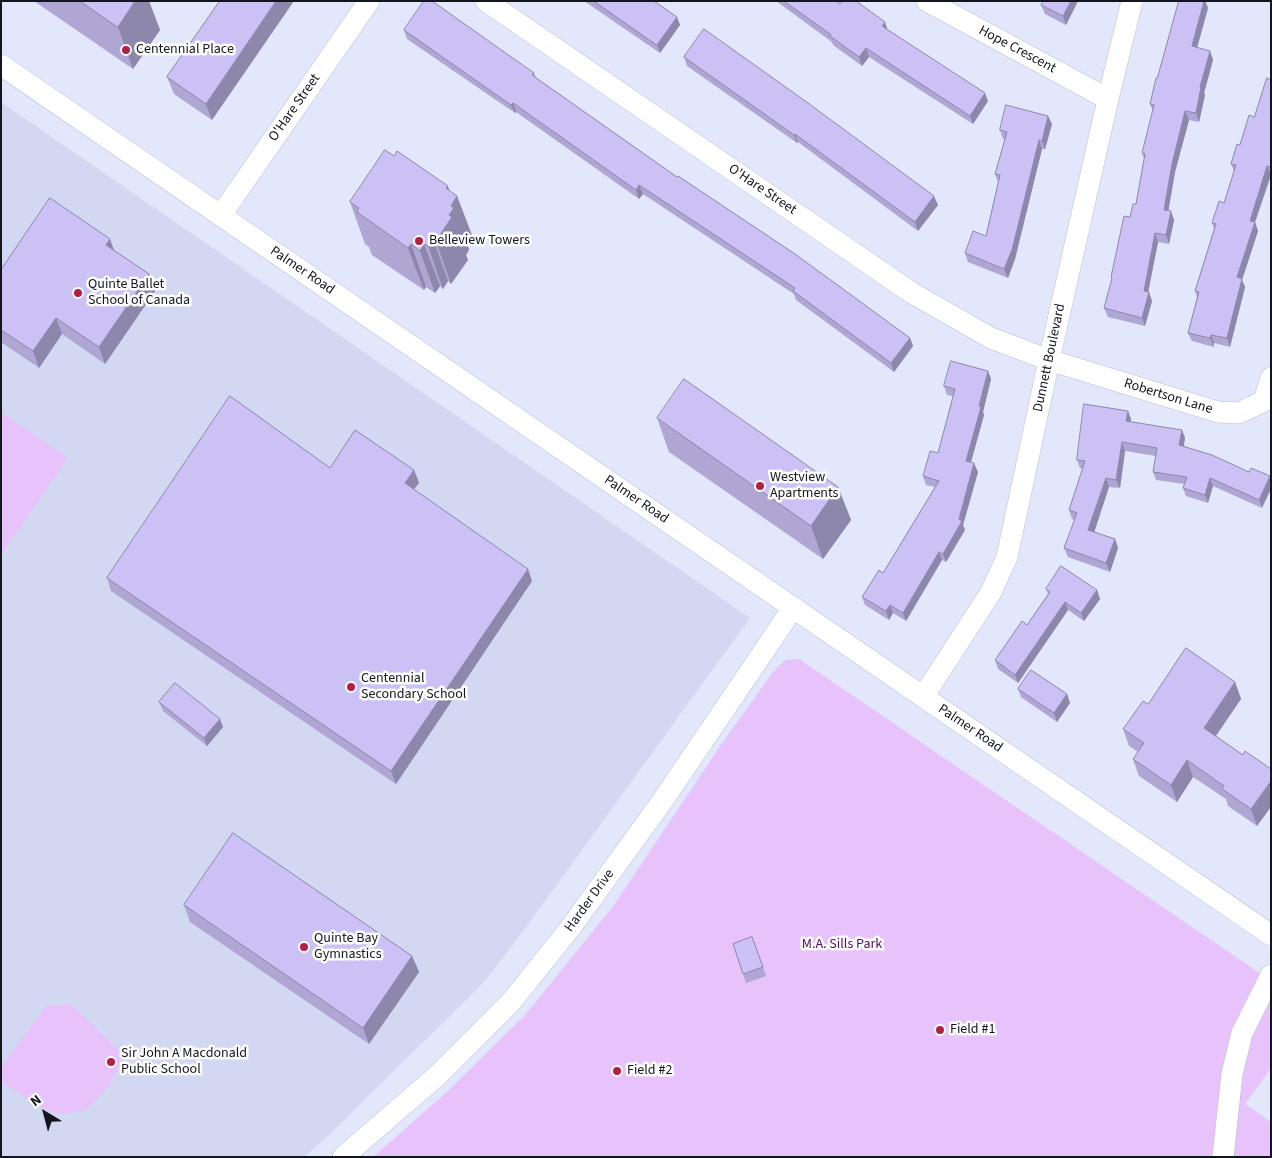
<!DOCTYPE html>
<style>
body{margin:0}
#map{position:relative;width:1272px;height:1158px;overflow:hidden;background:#e2e7fb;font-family:"Source Sans 3",sans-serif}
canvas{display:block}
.frame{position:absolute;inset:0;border:2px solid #14161e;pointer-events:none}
.north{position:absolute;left:20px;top:1088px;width:50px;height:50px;-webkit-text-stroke:4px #fff;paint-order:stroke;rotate:323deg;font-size:14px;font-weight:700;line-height:20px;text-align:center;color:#14161e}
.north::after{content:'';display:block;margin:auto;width:18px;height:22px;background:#14161e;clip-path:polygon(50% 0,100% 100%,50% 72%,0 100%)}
</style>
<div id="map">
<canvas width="1272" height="1158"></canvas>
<div class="frame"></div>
<div class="north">N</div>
</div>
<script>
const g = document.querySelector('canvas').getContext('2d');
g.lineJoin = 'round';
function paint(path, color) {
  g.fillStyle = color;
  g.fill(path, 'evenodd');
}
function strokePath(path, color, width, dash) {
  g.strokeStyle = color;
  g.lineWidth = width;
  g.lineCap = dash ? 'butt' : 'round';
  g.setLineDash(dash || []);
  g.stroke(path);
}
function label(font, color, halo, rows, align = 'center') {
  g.font = font + ' "Source Sans 3",sans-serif';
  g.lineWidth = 5;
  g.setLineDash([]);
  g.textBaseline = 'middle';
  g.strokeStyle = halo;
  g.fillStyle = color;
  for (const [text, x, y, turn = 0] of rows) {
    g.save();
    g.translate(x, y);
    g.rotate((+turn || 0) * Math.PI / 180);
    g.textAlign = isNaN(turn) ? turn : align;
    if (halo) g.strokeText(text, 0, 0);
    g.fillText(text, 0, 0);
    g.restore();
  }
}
paint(new Path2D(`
 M1,102L750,618L524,930L484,982L329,1135L304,1157H1Z`), '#d2d8f1');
paint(new Path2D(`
 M1,412L68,458L1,555Z
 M799,659L1271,981V1068L1245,1104L1271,1122V1157H373L447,1092L526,1014L614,905L723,742L773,672L785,660Z
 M70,1004L125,1056L108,1086L85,1111L53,1114L1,1082V1067L46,1006Z`), '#e7c2fb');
const minor = new Path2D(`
 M486,1L912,293L991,338L1049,360L1218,412L1239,413L1264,401L1271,378
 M927,1L1108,99
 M1,65L1271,935
 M221,215L369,1
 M923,697L991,592L1007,557L1049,360L1108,99L1132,1
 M343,1157L438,1075L511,1002L571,927L663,800L793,608
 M1223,1157L1232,1074L1242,1033L1271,975`);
strokePath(minor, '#b8bed6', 22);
strokePath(minor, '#fff', 21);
paint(new Path2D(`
 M34,1H149L160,30L133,69Z
 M220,1L212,120L174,94L167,77Z
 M584,1H654L677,17L680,25L660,53Z
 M776,1H836L887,29L988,101L973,124L869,57L862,66L833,45L832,42Z
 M1078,1L1066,25L1045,14L1041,5Z
 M1206,3L1208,8L1197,48L1210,51L1213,60L1204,93L1205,95L1199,122L1189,120L1175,172L1168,211L1174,220L1169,244L1158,242L1148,292L1152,301L1145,326L1108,317L1104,308L1112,280L1111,277L1130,217L1136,204L1144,159L1142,153L1153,111L1150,104L1157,78Z
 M404,30L534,73L536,78L677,177L910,338L913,346L894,372L796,300L794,294L643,194L639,199L516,112L515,113L407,39Z
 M684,57L938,205L918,231L798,142L797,143L687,66Z
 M1271,80V175L1255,222L1258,231L1242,280L1245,287L1230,347L1214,343V347L1192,341L1188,333L1197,297L1195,291L1214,229L1212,223L1224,203L1234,171L1231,164L1254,117Z
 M1052,124L1045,149H1042L1015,259L1008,278L968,262L965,253L986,236L998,182L995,174L1005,139H1003L1000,130Z
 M394,156L457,196L473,238L468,246L469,250L466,255L468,260L451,284L448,281L443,289L440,286L435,293L426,287L424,290L372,255L369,247L365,244L350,202Z
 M114,251L149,274L155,291L105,364L62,334L39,368L1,342V270Z
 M988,371L991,379L983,412L984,415L971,462L978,472L963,525L965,530L946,562L942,560L906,621L893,613L889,620L865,605L862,597L883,573L935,487L926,485L923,476L938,453L953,396L947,395L944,386Z
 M1128,411L1131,419V422L1182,430L1185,438L1184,446L1249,472L1262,508L1213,486L1208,503L1186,496L1183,488L1184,484L1156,480L1153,472L1156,456L1125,451L1120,488L1109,487L1094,532L1115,539L1118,548L1110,572L1068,557L1064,548L1075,520L1072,519L1069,510L1083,469L1080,468L1077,460Z
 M657,418L838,487L851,520L823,559L669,452Z
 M330,468L414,470L419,483L414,489L532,581L396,784L111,591L107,578Z
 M1046,589L1097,590L1100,599L1084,621L1068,610L1018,683L998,669L995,660L1027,625L1048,594Z
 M1235,682L1241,699L1216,736L1243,755L1257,826L1228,806L1226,799L1193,777L1177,802L1139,776L1133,759L1138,752L1129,746L1123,729L1148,704Z
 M1018,689L1067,694L1070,703L1057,722L1021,697Z
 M159,702L223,727L207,746L163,711Z
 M184,905L412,956L419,972L369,1044L190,922Z
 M752,937L766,976L746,983L733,944Z`), '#afa6d3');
paint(new Path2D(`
 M135,1H149L160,30L133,69L118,27Z
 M276,1H294L212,120L206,104Z
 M1071,1H1078L1066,25L1063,16Z
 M1203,1H1206V3L1208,8L1195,55L1192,46Z
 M677,17L680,25L660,53L657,45Z
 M885,22L888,31L882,26Z
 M866,48L869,57L862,66L859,57Z
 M1210,51L1213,60L1204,93L1205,95L1199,122L1196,113L1200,87Z
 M985,93L988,101L973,124L970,116Z
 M513,103L516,112L515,113L511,105Z
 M1185,111L1189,120L1175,172L1167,219L1164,210L1172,164Z
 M1048,116L1052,124L1045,149L1042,141Z
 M795,134L798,142L797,143L794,135Z
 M1039,140L1042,149L1015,259L1008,278L1004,269Z
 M1267,166L1271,175L1255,222L1258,231L1242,280L1245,287L1230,347L1227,338L1237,277L1250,221Z
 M639,185L643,194L639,199L636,190Z
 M448,186L453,202L457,196L473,238L468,246L469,250L466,255L468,260L451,284L436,241L449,215L446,188Z
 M934,196L938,205L918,231L915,222Z
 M1171,211L1174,220L1169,244L1166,235Z
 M1155,233L1158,242L1147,298L1149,292L1152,301L1145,326L1142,318L1144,291Z
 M110,239L116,256L106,245Z
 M433,239L448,281L443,289L428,246Z
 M411,244L426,287L424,290L408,248Z
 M424,244L440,286L435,293L420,251Z
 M149,274L155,291L105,364L99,347Z
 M56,318L62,334L39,368L33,351Z
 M1211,335L1214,343V347L1210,338Z
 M910,338L913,346L894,372L891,363Z
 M988,371L991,379L983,412L984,415L969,469L966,461Z
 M1128,411L1131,419L1129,429L1126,421Z
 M1182,430L1185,438L1182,453L1179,445Z
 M1122,442L1125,451L1120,488L1116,480Z
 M974,463L978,472L963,525L965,530L946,562L943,554L959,519Z
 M414,470L419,483L409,495L405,483Z
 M1270,476L1271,480V489L1262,508L1259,500Z
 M1106,478L1109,487L1092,539L1088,530Z
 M1210,478L1213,486L1208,503L1205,495Z
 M838,487L851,520L823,559L811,526Z
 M1115,539L1118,548L1110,572L1106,563Z
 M939,552L942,560L906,621L903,613Z
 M528,569L532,581L396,784L391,771Z
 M1097,590L1100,599L1084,621L1081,613Z
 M1065,602L1068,610L1018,683L1015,675Z
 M890,605L893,613L889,620L886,611Z
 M1235,682L1241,699L1210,744L1204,728Z
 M1067,694L1070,703L1057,722L1054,713Z
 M220,719L223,727L207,746L204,738Z
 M1187,760L1193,777L1177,802L1171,785Z
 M1271,781V807L1257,826L1251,809Z
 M412,956L419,972L369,1044L363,1028Z`), '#8e87ac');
const building = new Path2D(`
 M80,1H135L118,27Z
 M220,1H276L206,104L167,77Z
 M424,1H432L534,73L532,75L677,177L678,176L795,254L910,338L891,363L793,291L795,288L639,185L636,190L513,103L511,105L404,30Z
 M594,1H654L677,17L657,45Z
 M784,1H836L840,4L842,1H856L885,22L882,26L985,93L970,116L866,48L859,57L830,36L831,35Z
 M1044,1H1071L1063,16L1041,5Z
 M1179,1H1204L1192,46L1210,51L1200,87H1201L1196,113L1185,111L1172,164L1164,210L1171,211L1166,235L1155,233L1144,291L1149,292L1142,318L1104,308L1112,278L1111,277L1124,216L1130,217L1133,204H1136L1145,154L1142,153L1154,105L1150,104L1156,78H1157Z
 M704,29L808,103L934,196L915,222L795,134L794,135L684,57Z
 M1267,78L1271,80V167L1267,166L1250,221L1255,222L1237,277L1242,279L1227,338L1211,335L1210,338L1188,333L1199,292L1195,291L1216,224L1212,223L1219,201L1224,203L1236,165L1231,164L1237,144L1240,145L1249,115L1254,117Z
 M1006,105L1048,116L1042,141L1039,140L1012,250L1004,269L965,253L973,231L986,236L1000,175L995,174L1007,132L1000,130Z
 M385,150L394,156L397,151L448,186L446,188L457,196L451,206L454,208L449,215L452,217L436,241L433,239L428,246L424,244L420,251L411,244L408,248L357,212L359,208L350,202Z
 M50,198L110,239L106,245L149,274L99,347L56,318L33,351L1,330V270Z
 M951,361L988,371L979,406L981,407L966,461L974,463L959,519L962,521L943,554L939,552L903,613L890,605L886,611L862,597L879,570L883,573L939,481L923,476L930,451L938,453L955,389L944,386Z
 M684,379L838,487L811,526L657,418Z
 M230,396L330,468L355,430L414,470L405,483L528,569L391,771L107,578Z
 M1084,404L1128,411L1126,421L1182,430L1179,445L1212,455L1249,472L1251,468L1270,476L1259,500L1210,478L1205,495L1183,488L1187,477L1153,472L1157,448L1122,442L1116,480L1106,478L1088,530L1115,539L1106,563L1064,548L1077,513L1069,510L1085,461L1077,460Z
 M1061,566L1097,590L1081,613L1065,602L1015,675L995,660L1022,621L1027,625L1050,592L1046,589Z
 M1186,648L1235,682L1204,728L1243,755L1245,751L1271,769V781L1251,809L1222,789L1224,786L1187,760L1171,785L1133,759L1144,743L1123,729L1143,701L1148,704Z
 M1031,670L1067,694L1054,713L1018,689Z
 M175,683L220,719L204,738L159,702Z
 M233,833L412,956L363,1028L184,905Z
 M752,937L763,967L743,974L733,944Z`);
paint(building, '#cbc1f5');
strokePath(building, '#8e87ac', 1);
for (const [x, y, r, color] of [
 [126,50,5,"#b22046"],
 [419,241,5,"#b22046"],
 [78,293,5,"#b22046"],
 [760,486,5,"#b22046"],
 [351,687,5,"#b22046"],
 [304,947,5,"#b22046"],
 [940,1030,5,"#b22046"],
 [111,1062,5,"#b22046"],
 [617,1071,5,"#b22046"]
]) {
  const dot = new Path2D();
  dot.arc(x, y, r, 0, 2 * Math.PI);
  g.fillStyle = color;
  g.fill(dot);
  strokePath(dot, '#fff', 2);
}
label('14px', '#14161e', '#fff', [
 ["Centennial Place",136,50],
 ["Belleview Towers",429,241],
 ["Quinte Ballet",88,285],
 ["School of Canada",88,301],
 ["Westview",770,478],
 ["Apartments",770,494],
 ["Centennial",361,679],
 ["Secondary School",361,695],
 ["Quinte Bay",314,939],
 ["Gymnastics",314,955],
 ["Field #1",950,1030],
 ["Sir John A Macdonald",121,1054],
 ["Public School",121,1070],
 ["Field #2",627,1071]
], 'left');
label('14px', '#14161e', '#fff', [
 ["Hope Crescent",1017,50,28],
 ["O'Hare Street",295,108,-55],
 ["O'Hare Street",762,190,34],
 ["Palmer Road",302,271,34],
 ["Dunnett Boulevard",1050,358,-78],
 ["Robertson Lane",1168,397,17],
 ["Palmer Road",636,500,34],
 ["Palmer Road",970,729,34],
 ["Harder Drive",590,901,-54]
]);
label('14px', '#510e6b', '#fff', [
 ["M.A. Sills Park",842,945]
]);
</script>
